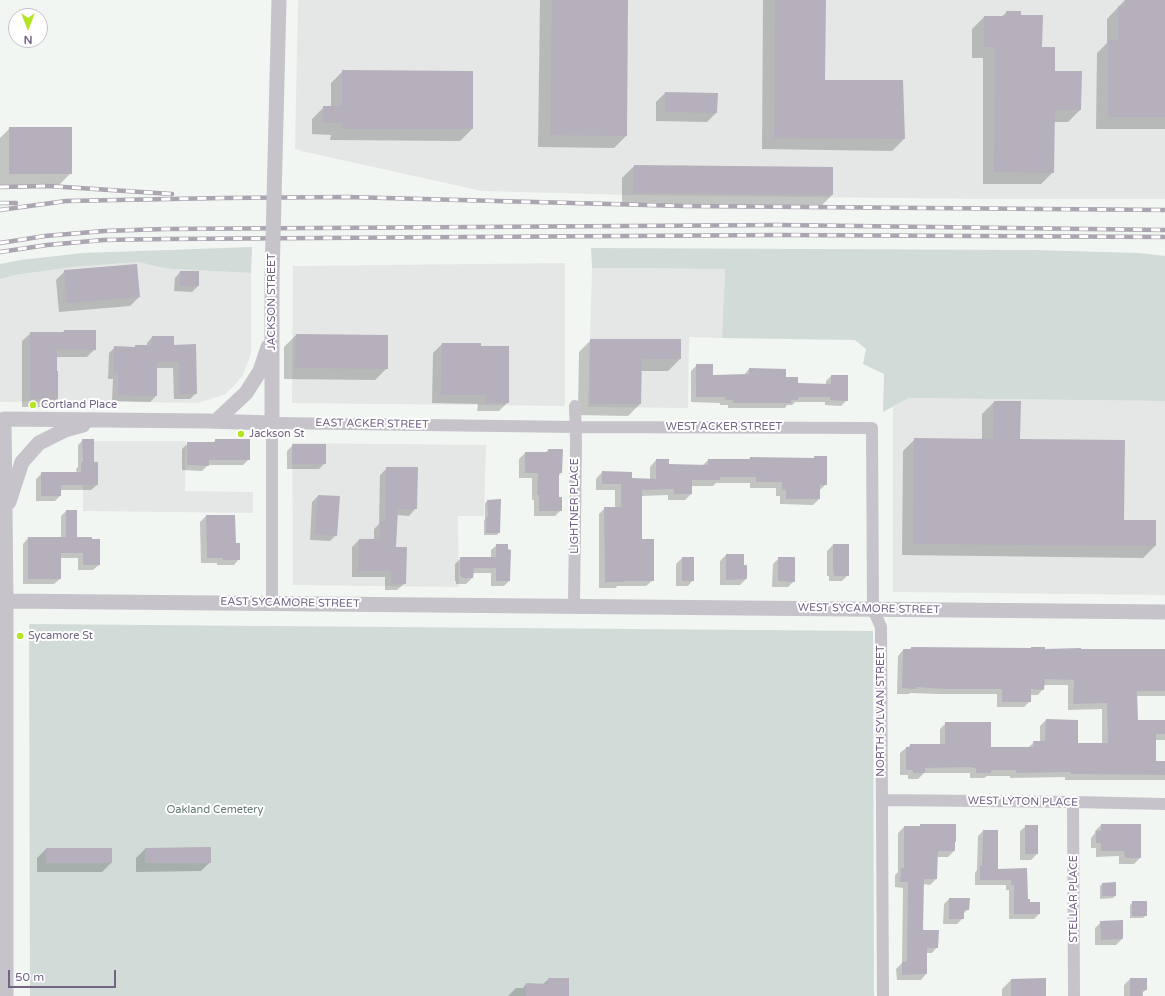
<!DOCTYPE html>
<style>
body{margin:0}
#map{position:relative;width:1165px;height:996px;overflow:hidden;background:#f2f6f2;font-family:"Varela Round",sans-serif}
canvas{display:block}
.north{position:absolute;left:8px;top:8px;width:40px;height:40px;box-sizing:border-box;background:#fff;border:1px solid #c7c1ce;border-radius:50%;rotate:180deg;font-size:11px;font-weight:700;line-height:16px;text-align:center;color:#736484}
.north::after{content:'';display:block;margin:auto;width:14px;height:18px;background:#b3e523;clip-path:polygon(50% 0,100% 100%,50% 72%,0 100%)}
.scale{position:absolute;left:8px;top:970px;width:108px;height:18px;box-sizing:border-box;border:2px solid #736484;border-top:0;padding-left:5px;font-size:12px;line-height:14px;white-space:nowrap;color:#736484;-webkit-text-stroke:3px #fff;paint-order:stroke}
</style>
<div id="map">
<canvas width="1165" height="996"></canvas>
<div class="north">N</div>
<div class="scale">50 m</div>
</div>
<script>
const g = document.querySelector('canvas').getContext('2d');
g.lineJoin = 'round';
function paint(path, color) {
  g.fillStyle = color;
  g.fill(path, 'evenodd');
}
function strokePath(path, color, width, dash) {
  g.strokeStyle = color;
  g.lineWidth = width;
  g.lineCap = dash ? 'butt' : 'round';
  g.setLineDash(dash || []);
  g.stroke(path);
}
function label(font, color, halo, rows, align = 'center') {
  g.font = font + ' "Varela Round",sans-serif';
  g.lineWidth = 4;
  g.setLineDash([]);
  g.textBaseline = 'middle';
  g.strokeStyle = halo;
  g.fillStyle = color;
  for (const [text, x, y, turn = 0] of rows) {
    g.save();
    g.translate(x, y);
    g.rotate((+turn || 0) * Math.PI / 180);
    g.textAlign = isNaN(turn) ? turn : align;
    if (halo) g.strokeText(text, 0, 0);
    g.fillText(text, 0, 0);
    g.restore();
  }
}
paint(new Path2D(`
 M298,0H1165V199H980L630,195L482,191L301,151L295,149Z
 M139,262L158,267L172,269L251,273V354L243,375L234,386L224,395L197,403L68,401L0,402V279L15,275L73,267Z
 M565,263V406L292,403L293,266Z
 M592,268L725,269L722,338L689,337L688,408L588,407Z
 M909,398L1165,401V595L893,592V407Z
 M83,441H186L185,491L253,492V513L83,511Z
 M292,443L486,445L484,516H458L459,587L293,585Z`), '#e5e7e6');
paint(new Path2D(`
 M252,247L251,273L172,269L158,267L139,262L73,267L15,275L0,279V264L21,260L83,253Z
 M591,248L1033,250L1139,253L1165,256V401L909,398L883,412L884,374L863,364L866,349L855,340L722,338L725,269L592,268Z
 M29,624L873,631L874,996H30Z`), '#d1dbd8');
paint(new Path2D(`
 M540,0H627L626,136L614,148L538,147Z
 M763,0H825L824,81L904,139L892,151L762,149Z
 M1125,0H1165V129H1096L1097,53L1107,43V19Z
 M1007,12L1020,16L1041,48L1054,72L1080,110L1068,122H1053V172L1041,184H983V58H972V29L984,17H1001Z
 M343,71L472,72V129L460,141L330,140L331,135L312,134V119L324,107H331V83Z
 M665,93L716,113L707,122L656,121V102Z
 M10,128L71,173L59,185H0V138Z
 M634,166L832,195L820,207L622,205V178Z
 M65,271L139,297L130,306L59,312L56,280Z
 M180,272H198V286L192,292L174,291L175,278Z
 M64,331L95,349L87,357H56V372H57V399L49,407H22V341L31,333H62Z
 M296,335L387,368L375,380L284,379V347Z
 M152,337L173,346L196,393L190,399H174L173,368H156V396L150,402L112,401L113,379H108L109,353L115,347L134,348L136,346H147V343Z
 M591,340H680V359L668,371H641L640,404L628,416L578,415L579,352Z
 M442,344L480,347L508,402L499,411H477L478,404L432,403L433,353Z
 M697,365L712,376L744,375L749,369L785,378L797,384L826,385V381L831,376H847V400L841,406L825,405V402H795L792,405H787L785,408H728V405H720V403L691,402V371Z
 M994,402H1020L1019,440L1155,546L1143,558L902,555L903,451L915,439L982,440V414Z
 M83,440L93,463L97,485L91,490H60V496L55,501H36V479L42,473H77L76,469L78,467V445Z
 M216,440L249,459L243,465H208L202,471L182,470V449L188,443H213Z
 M293,445L325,463L319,469H287V451Z
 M548,450L561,473L558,476V498L561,510L555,516H534V500H532V478H519V459L525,453H545Z
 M815,457L826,484L819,491V499L813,505L780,504V496H776V488H750V483H716L713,486H691V494L685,500H668V495L641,496V540L653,580L646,586H617L616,588H599V514L605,508H615V490H596V479L602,472L631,479L650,480V467L656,460L668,465L702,466L708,460H748L751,458L813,459Z
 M387,468L416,508L409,516L396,515L395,548L405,583L397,590H385V577H352V547L359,540H374V529L379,524L380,475Z
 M318,496L336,535L330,541L310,540L312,502Z
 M488,501L499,532L497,535H484V521L485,519V503Z
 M66,511L76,538L99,565L93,570H78V558H60V579L54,584H23V544L28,538H61V516Z
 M206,516L235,544L239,559L234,565H217V563H201L200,522Z
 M497,545L509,581L504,586H491V573H472V578L466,584H456V581H455V564L461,558H491V550Z
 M833,545L848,575L842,581H829V576H827V551Z
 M726,555L743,566L746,579L740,585H720V561Z
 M682,558L693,580L688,586H676V564Z
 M779,558L794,581L788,587H772L773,564Z
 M911,648L1165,650V696H1136L1137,721H1165V740H1155V762H1165V780H1065V777L1010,778V776H987L984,778H970V773H924L918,779H908V775H900V753L906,748H908L910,745H940V729L946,723L990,748H1028L1034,742H1040V726L1046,720L1077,721V744H1102V709L1068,710V685H1043V689L1038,695H1030V701L1024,707H997V694H939L910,693L909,694H897L898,656L903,650H909Z
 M1101,825L1140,858L1134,864H1119V856L1096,857V848H1091V838L1095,833V831Z
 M1026,826H1037V854L1031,860H1020V831Z
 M904,827L955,842L954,843V851L948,857H936V879L930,885L923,884L922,931L937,947L932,953H926V974L921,980H897L896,969L902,963L903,888L895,887V875L898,872V833Z
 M983,831L997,870L1026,869L1027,900L1039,914L1034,919H1009V890H1006V885H975V873L977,870L978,836Z
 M46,849L111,863L102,872H37V858Z
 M145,849L210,862L201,871L136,872V858Z
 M1102,884L1115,896L1113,898L1100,899V886Z
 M949,899L968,909L963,914V918L957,924H943L944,904Z
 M1133,902L1146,915L1143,918H1130V905Z
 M1101,922L1122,939L1116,945H1095V928Z
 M549,979L568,996H508L516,988H523L526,984H543Z
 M1130,979L1146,990L1141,994L1142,996H1124V985Z
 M1011,980L1045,996H1002V989Z`), '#0003');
paint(new Path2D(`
 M552,0H628L627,136L550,135Z
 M775,0H826L825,80H903L905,139L774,138Z
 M1125,0H1165V117H1108V40H1118V6L1125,7Z
 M1006,11H1021V15H1043L1042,47H1055V71H1082L1081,110H1055L1054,173L994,172L995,47H984V16H1006Z
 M342,70L473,71V129H342V123H323V106H342Z
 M665,92L718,93L717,113L665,112Z
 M9,127H72V174H9Z
 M634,165L833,167V195L633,193Z
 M137,264L140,297L67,303L64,270Z
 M180,271H199V286H180Z
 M64,330H96V350L57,349V371H58V399H30V332H64Z
 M296,334L388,335V369L295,368Z
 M152,336H174V345L196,344L197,394H179V362H157V396L118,395V373H114V346L135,347V345H152Z
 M590,339H681V359H642L641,404H590Z
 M442,343H481V346H509V403H486V395H441Z
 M696,364H713V375L749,374V368L786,369V377H798V383L831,384V375H848V401L830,400V397H798V400H791V403H733V400H725V397H696Z
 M994,401H1021L1020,439L1125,440L1124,520H1156V546L913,544L914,438L993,439Z
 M82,439H94V462H98V485H61V496H41V472H81V462H83Z
 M215,439H250V460H209V466L187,465V442H215Z
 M292,444H326V464H292Z
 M548,449H563L562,473H559V497H562V511H539V495H537L538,473H525V452H548Z
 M814,456H827V485H820V499H786V490H782V482H756V477H720V480H692V494H674V489L642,490V539H654V581H623V582H605L604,507H621V484H602V471L632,472V478L656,479V459H669V464L708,465V459H750V457L814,458Z
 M386,467H418L417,509H398L396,547H407L406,584H392L391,571H358L359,539H380L381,521H386Z
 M318,495L340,496L337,536L315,534Z
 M501,499L500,533H486V517H488L487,500Z
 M66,510H77V537H92V539H100V565H83V553H61V579H28V537H66Z
 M206,515H235L236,543H240V560H223V558H207Z
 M496,544H508V549L511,550L510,581H496V568H474L473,578H461V575H460V557H496Z
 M833,544H849V576H834V571H833Z
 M726,554H744V565H747V579L726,580Z
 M682,557H694V581H682Z
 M778,557H795V582L778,581Z
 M911,647L1031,648V647H1045V649L1081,648V649H1165V691H1137L1138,720H1165V734H1156V761H1165V775L1071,774V772L1016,773V770H991V773H976V768L968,767L925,768V773H913V770H906V747H910V744H945V722H991V747H1034L1033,741H1045L1046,719L1078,720V743H1108L1107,703L1073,704L1074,680L1045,679L1044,690L1031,689V702H1002V689H945L916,687V689L902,688L903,649H911Z
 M920,824H956V842H955V851H938L937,879H924L923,930H939L938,948H927V974L902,975V962H907L908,882H900L901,868H904V826H920Z
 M1101,824H1141V858H1125L1124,851H1101V843H1096V831H1101Z
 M1025,825H1038V854H1025Z
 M983,830H998V869L1027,868L1028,899H1030V902H1040V914H1014V885H1011V880H980V866H982Z
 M211,847V863H145V848Z
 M46,848H112V863H46Z
 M1116,882V896H1102V883Z
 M949,898H970L969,910H964V919H949Z
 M1132,901H1147V916H1132Z
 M1123,920V939L1101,940L1100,921Z
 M548,978H569V996H526V983L548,984Z
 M1046,978V996H1011V979Z
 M1130,978H1147V990H1142L1143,996H1130Z`), '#b5b0bc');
strokePath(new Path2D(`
 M272,603V423L576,427L872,428L873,609L881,627L883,996
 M574,606L576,441L575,406
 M882,800L1073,802L1165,804
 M1073,802L1074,996`), '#c6c3ca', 12);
strokePath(new Path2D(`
 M216,421L246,393L260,371L268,347
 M9,502L22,462L39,443L65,430L83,425
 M6,601L1165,612
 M6,996V601L4,419L207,421L272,423V279`), '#c6c3ca', 15);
const rail = new Path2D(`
 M0,187L48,186L172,194
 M0,203H16
 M0,210L66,201L222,198L348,197L684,206L1165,210
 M0,243L45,236L104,231L165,229L779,225L1165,230
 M0,252L47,245L103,240L166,239L779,235L1165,237`);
strokePath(rail, '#aaa5b0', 4.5);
strokePath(rail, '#fff', 3, [9]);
strokePath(new Path2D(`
 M272,279L279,0`), '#c6c3ca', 15);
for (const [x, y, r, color] of [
 [33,405,4,"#b3e523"],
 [241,434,4,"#b3e523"],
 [20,636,4,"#b3e523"]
]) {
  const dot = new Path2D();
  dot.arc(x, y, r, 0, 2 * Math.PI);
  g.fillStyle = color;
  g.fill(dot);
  strokePath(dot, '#fff', 1.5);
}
label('11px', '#736484', '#fff', [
 ["JACKSON STREET",272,302,-90],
 ["EAST ACKER STREET",372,424,1],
 ["WEST ACKER STREET",724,427],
 ["LIGHTNER PLACE",575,506,-90],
 ["EAST SYCAMORE STREET",290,603,1],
 ["WEST SYCAMORE STREET",869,609,1],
 ["NORTH SYLVAN STREET",881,711,-90],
 ["WEST LYTON PLACE",1023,802,1],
 ["STELLAR PLACE",1074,899,-90]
]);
label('11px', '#736484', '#fff', [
 ["Cortland Place",41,405],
 ["Jackson St",249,434],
 ["Sycamore St",28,636]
], 'left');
label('11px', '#637b77', '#fff', [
 ["Oakland Cemetery",215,810]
]);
</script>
